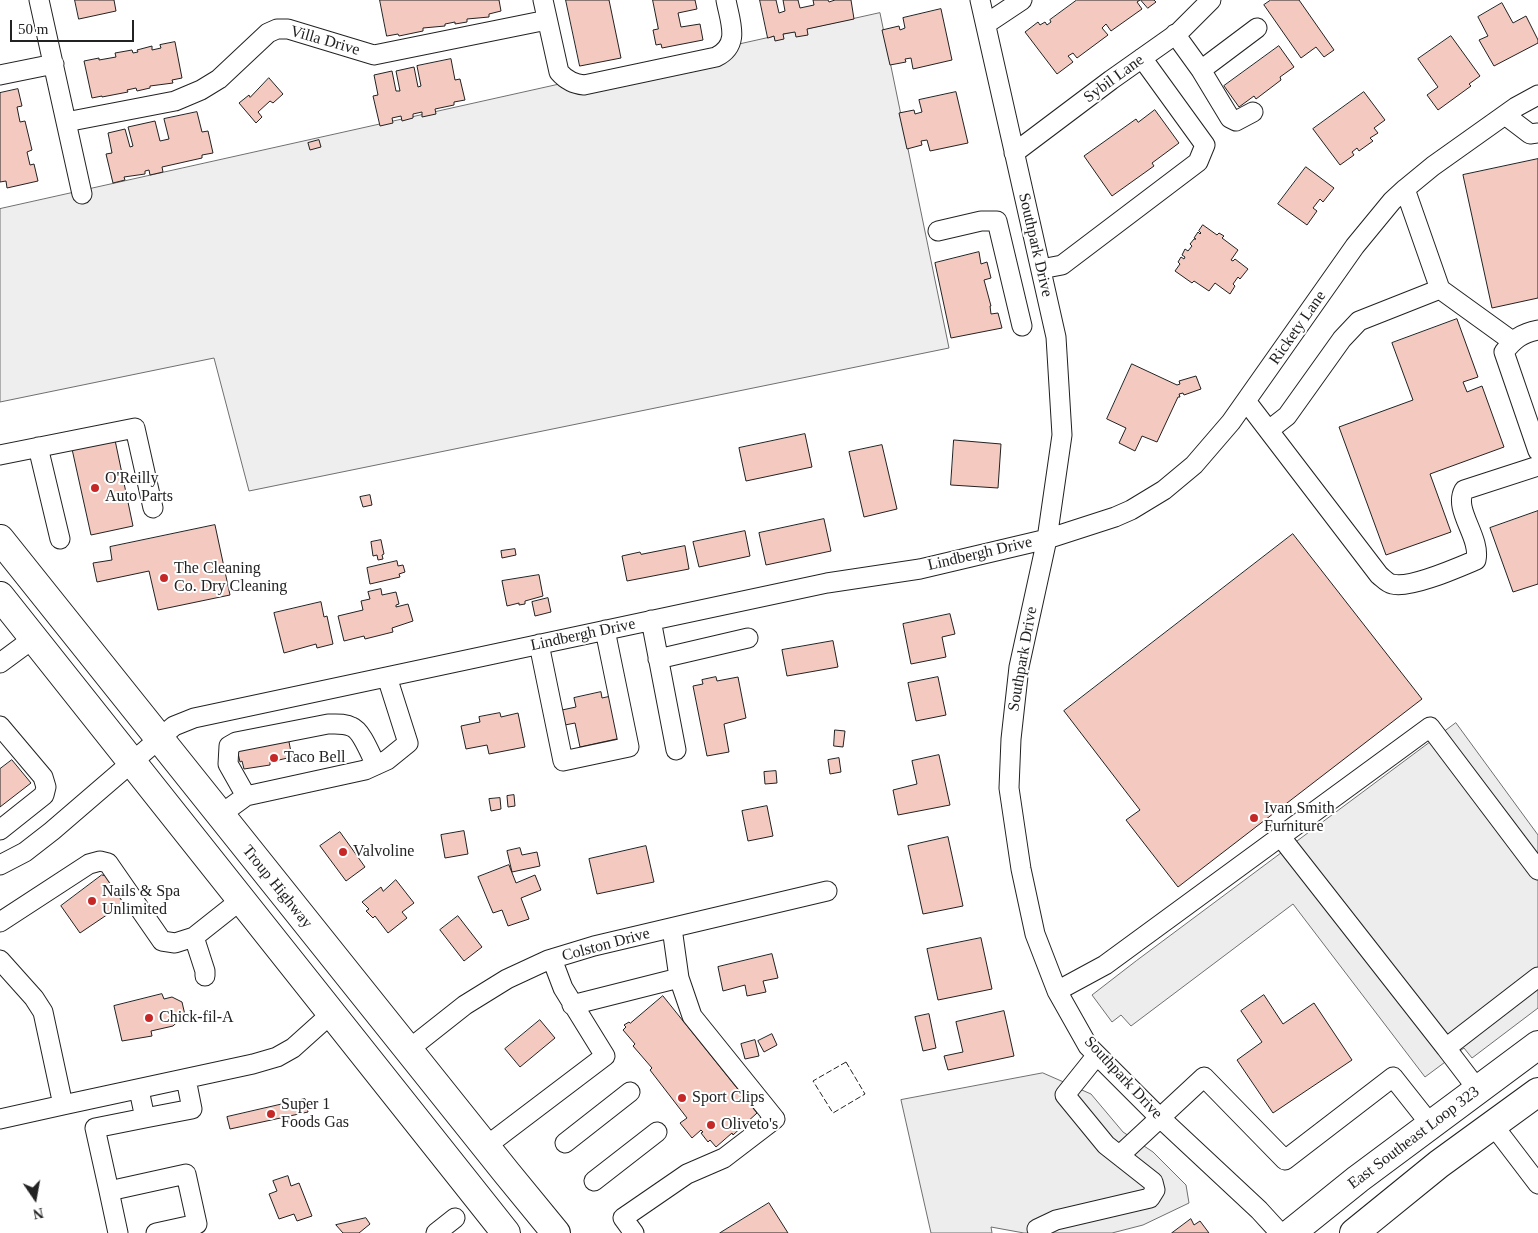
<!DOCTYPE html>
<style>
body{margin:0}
#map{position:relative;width:1538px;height:1233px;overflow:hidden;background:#fff;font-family:Georgia,serif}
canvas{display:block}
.north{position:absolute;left:10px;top:1173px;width:50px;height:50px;-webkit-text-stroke:4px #fff;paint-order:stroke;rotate:168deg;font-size:14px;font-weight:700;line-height:20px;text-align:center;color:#222}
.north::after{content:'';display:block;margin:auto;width:18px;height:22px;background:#222;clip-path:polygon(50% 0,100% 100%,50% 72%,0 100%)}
.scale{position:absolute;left:10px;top:20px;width:124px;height:22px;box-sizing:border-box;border:2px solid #222;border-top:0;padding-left:6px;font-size:15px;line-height:18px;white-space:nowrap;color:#222;-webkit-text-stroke:4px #fff;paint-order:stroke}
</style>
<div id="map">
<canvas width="1538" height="1233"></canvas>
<div class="north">N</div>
<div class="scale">50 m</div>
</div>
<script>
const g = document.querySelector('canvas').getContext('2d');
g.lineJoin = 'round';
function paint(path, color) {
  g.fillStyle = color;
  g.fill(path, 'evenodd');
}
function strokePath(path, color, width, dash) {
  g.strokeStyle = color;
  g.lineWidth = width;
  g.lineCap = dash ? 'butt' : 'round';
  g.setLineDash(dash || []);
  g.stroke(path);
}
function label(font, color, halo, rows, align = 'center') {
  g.font = font + ' Georgia,serif';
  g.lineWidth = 4;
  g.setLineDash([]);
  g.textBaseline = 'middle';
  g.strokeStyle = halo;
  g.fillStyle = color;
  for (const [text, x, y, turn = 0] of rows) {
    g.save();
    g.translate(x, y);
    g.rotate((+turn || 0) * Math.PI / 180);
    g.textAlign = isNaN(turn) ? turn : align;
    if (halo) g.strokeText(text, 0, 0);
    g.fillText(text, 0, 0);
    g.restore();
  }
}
const green = new Path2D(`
 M880,13L949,348L249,491L214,358L0,402V209Z`);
paint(green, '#eee');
strokePath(green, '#6f6f6f', 1);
const parking = new Path2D(`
 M1456,723L1538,835V1008L1472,1058L1464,1048L1425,1077L1293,904L1131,1026L1121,1015L1112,1022L1092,995L1136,961Z
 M1043,1073L1091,1094L1123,1132L1153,1152L1186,1185L1189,1203L1143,1225L1112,1233H1024L991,1227L992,1233H931L901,1100Z`);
paint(parking, '#ededed');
strokePath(parking, '#6f6f6f', 1);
const building = new Path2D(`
 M75,0H114L116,11L79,19Z
 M380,0H499L501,11L489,14V17L467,19V22L455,24V22L445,24V26L423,28V31L399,36L398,34L387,36Z
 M566,0H609L621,58L580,66Z
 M653,0H695L697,9L678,13L681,27L700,24L703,40L662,48L661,44L656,45L653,30L658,29Z
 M760,0H776L779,13L785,11L783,0H798L800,8L814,5L813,0H828L829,2L835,0H851L854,19L807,29L808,35L796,37L795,32L783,34L784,39L775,41L774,36L768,38Z
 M1077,0H1140L1137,2L1142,9L1111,31L1106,24L1102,28L1108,35L1077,58L1073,53L1068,56L1073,62L1057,74L1025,32L1038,22L1040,25L1045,22L1047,25L1051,22L1050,20Z
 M1141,0H1154L1156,2L1148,8Z
 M1271,0H1299L1334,50L1324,57L1316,47L1301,58L1264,5Z
 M1502,3L1513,23L1526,16L1538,40V43L1494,66L1479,40L1488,36L1478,17Z
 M941,9L952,60L913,69L911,58L905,59L906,62L890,65L882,30L899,26L900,30L905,28L903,18Z
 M1451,36L1480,76L1469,84L1471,86L1438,110L1427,95L1438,87L1418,59Z
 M175,42L182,78L172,80L173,83L150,86V88L137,91L136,88L127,90L128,92L102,97V96L92,98L84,61L99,58V60L116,57L115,53L132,50L133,53L138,52L137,50L152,46V50L161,48L160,45Z
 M1279,46L1294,67L1280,77L1281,80L1256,99L1254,96L1239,107L1224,86Z
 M451,59L455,80L460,79L465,100L454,102V105L435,109L436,114L422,117V112L413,114V118L402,121L401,116L392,118L393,123L380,126L373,96L378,95L374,75L392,71L396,91H400L396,71L414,67L418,87L421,86L417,66Z
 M269,78L283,94L273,103L270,101L258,112L262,117L256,123L239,103L249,95L250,97Z
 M18,89L22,106L17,107L20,122L25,121L32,150L27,152L30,165L34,164L38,181L7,188L6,181L0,182V93Z
 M956,92L968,143L930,151L927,140L921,141L922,145L907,149L899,113L914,110L915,114L922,112L919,100Z
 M1364,92L1385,120L1374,128L1378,133L1370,138L1373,141L1359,151L1357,148L1352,152L1354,155L1340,165L1313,129Z
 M1155,110L1179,143L1152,163L1154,166L1112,196L1084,156L1136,119L1138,122Z
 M197,112L202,132L208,131L213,153L202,155V158L162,167L163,172L150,175L149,170L145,171V174L124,177L125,180L113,183L106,154L112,153L108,133L125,129L130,147L133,146L128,127L155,121L160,141L169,139L164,119Z
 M319,140L321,147L310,150L308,143Z
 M1538,159V298L1492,308L1463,175Z
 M1306,167L1334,188L1323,202L1320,199L1313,208L1317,211L1307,225L1278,204Z
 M1203,225L1217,235L1219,233L1224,236L1222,238L1238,250L1231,260L1233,261L1235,259L1248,269L1240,279L1238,277L1233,284L1235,286L1230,294L1215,283L1209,291L1194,281L1192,283L1175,271L1180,264L1178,262L1181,257L1184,259L1185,257L1182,255L1185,249L1188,251L1192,246L1190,244L1194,239H1196L1194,238L1198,232L1200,234L1201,233L1199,231Z
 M979,252L981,264L987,262L991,278L984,280L991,306H990L991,314L998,313L1002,328L951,338L935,263Z
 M1457,319L1478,377L1463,382L1467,392L1482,386L1504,447L1430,474L1451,532L1386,555L1339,427L1413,400L1392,343Z
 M1132,364L1177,385L1180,384L1179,381L1196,376L1201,389L1184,395L1183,393L1179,394L1180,397H1178L1157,442L1142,436L1135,451L1119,443L1126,428L1107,419Z
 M805,434L812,467L746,481L739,448Z
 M115,440L133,526L91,535L72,449Z
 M954,440L1001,444L998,488L951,485Z
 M882,445L897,509L864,517L849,452Z
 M370,495L372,505L363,507L360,497Z
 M1538,511V584L1513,592L1490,528Z
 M824,519L831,551L766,565L759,533Z
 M215,525L230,595L158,610L149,571L97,582L93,563L112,560L110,547Z
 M745,531L750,556L699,567L693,542Z
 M1293,534L1422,699L1178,887L1126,820L1140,810L1064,711Z
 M381,540L384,554L382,555L383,559L378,560L377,555L373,556L371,542Z
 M685,546L689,569L627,581L622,556L640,552L641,554Z
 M515,549L516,555L502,558L501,551Z
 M397,561L398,566L403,565L405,572L399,574L400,577L370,584L367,568Z
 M539,575L543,596L525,601V604L519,605V603L507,606L502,581Z
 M381,589L382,595L396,592L399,604L396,605V607L408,604L413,621L392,628L393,632L365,639L364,636L344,641L338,616L363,610L361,601L370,599L368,592Z
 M548,598L551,612L535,616L532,602Z
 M321,602L324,617L327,616L333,644L317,648L316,644L284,653L274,613Z
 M950,614L955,634L942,637L946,657L911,664L903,624Z
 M833,641L838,667L787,676L782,650Z
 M716,677L717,681L738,677L746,718L724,724L729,752L707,756L693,686L703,684L702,680Z
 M938,677L946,715L916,721L908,683Z
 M601,692L602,698L611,696L621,738L580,747L575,723L565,725L562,710L576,707L574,698Z
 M500,713L501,717L518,713L525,747L489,754L487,745L466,749L461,726L480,722L479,717Z
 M835,730L845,731L843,747L834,746Z
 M287,732L292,757L270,762V765L244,769L242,761L240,762L237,749Z
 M939,755L950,805L898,815L893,790L917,784L912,761Z
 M839,758L841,772L830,774L828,760Z
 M12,760L31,783L0,807V769Z
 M776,771L777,783L765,784L764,772Z
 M514,795L515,806L508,807L507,796Z
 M500,798L501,809L491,811L489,799Z
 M767,806L773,836L748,841L742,811Z
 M464,831L468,854L445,858L441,835Z
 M340,832L365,867L346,881L320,846Z
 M948,837L963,906L923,914L908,846Z
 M646,846L654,882L597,894L589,859Z
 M520,848L522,855L537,852L540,866L512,872L507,851Z
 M509,865L516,883L535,875L541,890L521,898L529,919L508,926L502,910L493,913L478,877Z
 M102,875L107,876L124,899L123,904L80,933L61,906Z
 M396,880L414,903L402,912L407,918L388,933L375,916L373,918L366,911L369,909L362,902L381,887L383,891Z
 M458,916L482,947L464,961L440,930Z
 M981,938L992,989L938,1000L927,949Z
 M772,954L778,978L763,981L766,992L747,996L745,985L723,991L718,967Z
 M162,994L164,999L172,997L182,1002L185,1015L173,1026L151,1031L152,1036L122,1041L114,1006Z
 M1264,995L1283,1024L1314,1003L1352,1060L1273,1113L1237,1060L1262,1042L1241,1011Z
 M663,996L757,1113L733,1135L732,1133L716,1147L710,1140L708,1142L701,1133L703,1132L701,1130L692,1138L680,1123L687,1118L650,1070L652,1068L633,1046L635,1044L623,1030L626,1027L624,1025L629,1022L630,1023Z
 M1004,1011L1014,1056L948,1070L944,1056L963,1052L956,1022Z
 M929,1014L936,1048L923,1051L915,1017Z
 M540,1020L555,1038L520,1067L505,1049Z
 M772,1034L777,1045L764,1052L758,1041Z
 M755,1040L759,1056L745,1059L741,1044Z
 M305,1099L308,1112L230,1129L227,1117Z
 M288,1176L291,1186L299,1183L312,1216L297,1221L294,1214L279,1219L269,1194L277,1191L273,1181Z
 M769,1203L788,1233H720Z
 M366,1218L370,1224L359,1233H343L336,1225Z
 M1191,1219L1194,1225L1200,1221L1209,1233H1172Z`);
paint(building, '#f3c9c0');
strokePath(building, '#222', 1);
const minor = new Path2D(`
 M39,0L82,194
 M543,0L559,72C566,80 573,84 584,85L716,57C741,45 730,22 726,0
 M980,0L1056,337L1062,435L1047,539L1019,667L1011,739L1009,788L1021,869L1035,934L1057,991L1088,1046L1154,1112L1259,1210L1280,1233
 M986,24L1022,0
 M1175,34L1201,70L1257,28
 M1201,70L1230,118L1236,121L1253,112
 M0,75L54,64
 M1505,115L1530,134L1538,133
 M66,122L175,101L201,90L219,79L268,33L277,29H288L374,55L547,20
 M1014,153L1111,80L1179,32L1211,0
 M1405,189L1440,289
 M938,231L981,221H997L1022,326
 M1041,269L1062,265L1198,162L1205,145L1142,58
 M1538,330C1522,333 1514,339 1504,352L1538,451
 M1246,401L1379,575C1383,578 1387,583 1392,584C1410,589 1457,568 1476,560C1481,537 1453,510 1464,490L1538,466
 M1269,430L1287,416L1342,339L1359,321L1440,289L1512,341
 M38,447L60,539
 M0,455L135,428L153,508
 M651,620L676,750
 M539,644L563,761L629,747L605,630
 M658,659L748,638
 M0,663L34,638
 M0,726L43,777L46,787L44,795L0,830
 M246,796L228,764L229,746L236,742L328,724C336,724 345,723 352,727C362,731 371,756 376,765
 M220,815L246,796L365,770L387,760L408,743L387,677
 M1280,836L1446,1048
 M0,865L25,852L52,831L174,726L194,718L827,583L920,569L1047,539L1115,517L1131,510L1164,490L1194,465L1231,422L1355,246L1392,201L1405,189L1433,166L1516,107L1538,95
 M0,922L89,864L100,861L108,863L162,941L175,943L194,937
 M0,960L34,998L43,1012L63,1105L253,1064L277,1057L293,1048L332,1013
 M205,976V971L194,937L242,899
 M1057,991L1105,965L1430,727L1538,870
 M572,1005L679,978
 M408,1050L465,1005L507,979L548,960L594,946L827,891
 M139,1090L145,1118L192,1109L186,1079
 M1478,1090L1446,1048L1538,977
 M0,1119L63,1105
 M1493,1125L1538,1184
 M565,1143L630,1092
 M485,1147L605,1056L563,988L552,959
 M1120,1155L1204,1077L1285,1160L1393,1077L1431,1125
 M594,1181L657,1132
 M109,1191L95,1128L145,1118
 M1037,1229L1056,1220L1150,1198L1155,1190L1153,1182L1106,1145L1065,1095L1097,1055
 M118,1233L109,1191L186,1174L197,1224L156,1233
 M436,1233L455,1218
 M634,1233L623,1218L687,1174L724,1158L775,1119L692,1016L679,978L672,928`);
const highway = new Path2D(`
 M0,539L506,1172L556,1233
 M0,596L506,1233
 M1291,1233L1358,1179L1538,1045
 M1354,1233L1439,1164L1538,1092`);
strokePath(minor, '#222', 21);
strokePath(highway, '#222', 30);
strokePath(minor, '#fff', 19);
strokePath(highway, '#fff', 28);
strokePath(new Path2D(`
 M846,1062L865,1094L833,1113L813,1081Z`), '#222', 1, [6, 2.5]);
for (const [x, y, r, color] of [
 [95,488,5,"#c62828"],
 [164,578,5,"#c62828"],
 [274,758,5,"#c62828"],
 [1254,818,5,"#c62828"],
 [343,852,5,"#c62828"],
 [92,901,5,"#c62828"],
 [149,1018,5,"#c62828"],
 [682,1098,5,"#c62828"],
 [271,1114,5,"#c62828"],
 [711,1125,5,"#c62828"]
]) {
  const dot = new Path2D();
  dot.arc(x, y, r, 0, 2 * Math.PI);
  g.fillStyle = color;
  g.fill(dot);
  strokePath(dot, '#fff', 2);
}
label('16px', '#222', '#fff', [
 ["Villa Drive",325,41,16],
 ["Sybil Lane",1114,79,-36],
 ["Southpark Drive",1035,245,77],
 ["Rickety Lane",1298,328,-55],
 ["Lindbergh Drive",980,554,-13],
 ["Lindbergh Drive",583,635,-12],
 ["Southpark Drive",1023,659,-80],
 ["Troup Highway",277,887,51],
 ["Colston Drive",606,945,-15],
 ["Southpark Drive",1123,1078,47],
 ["East Southeast Loop 323",1414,1138,-37]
]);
label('16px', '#222', '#fff', [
 ["O'Reilly",105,479],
 ["Auto Parts",105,497],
 ["The Cleaning",174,569],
 ["Co. Dry Cleaning",174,587],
 ["Taco Bell",284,758],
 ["Ivan Smith",1264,809],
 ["Furniture",1264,827],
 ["Valvoline",353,852],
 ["Nails & Spa",102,892],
 ["Unlimited",102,910],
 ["Chick-fil-A",159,1018],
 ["Sport Clips",692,1098],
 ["Super 1",281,1105],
 ["Foods Gas",281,1123],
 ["Oliveto's",721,1125]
], 'left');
</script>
